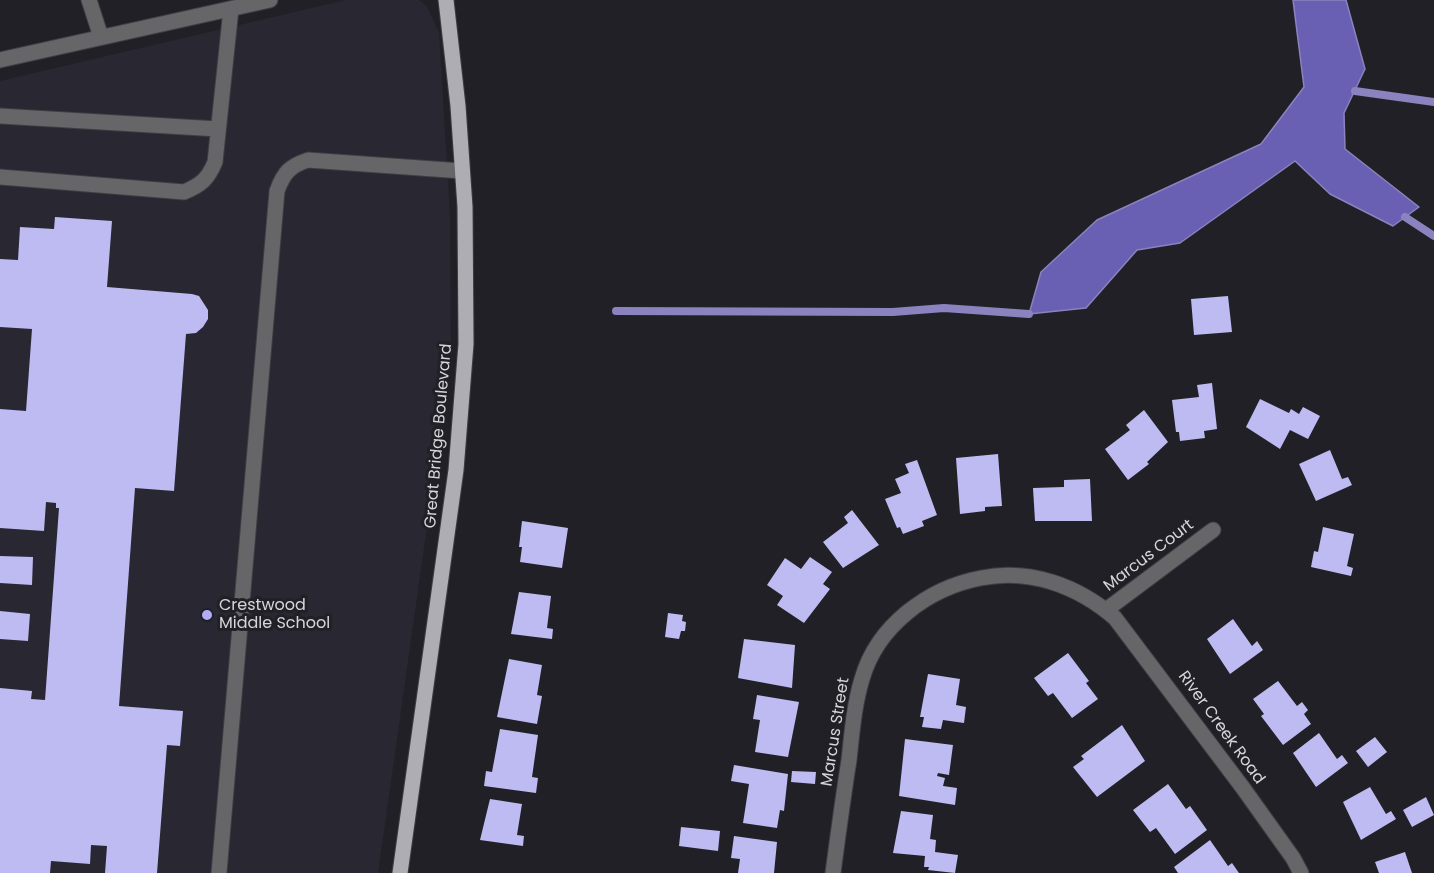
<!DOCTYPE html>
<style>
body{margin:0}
canvas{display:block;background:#202026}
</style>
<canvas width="1434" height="873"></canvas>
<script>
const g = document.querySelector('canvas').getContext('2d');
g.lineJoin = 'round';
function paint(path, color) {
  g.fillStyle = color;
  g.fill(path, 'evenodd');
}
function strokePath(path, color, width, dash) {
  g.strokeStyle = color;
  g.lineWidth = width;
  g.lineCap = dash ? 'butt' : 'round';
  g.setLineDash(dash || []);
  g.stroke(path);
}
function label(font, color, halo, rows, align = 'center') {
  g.font = font + ' Poppins,sans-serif';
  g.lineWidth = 6;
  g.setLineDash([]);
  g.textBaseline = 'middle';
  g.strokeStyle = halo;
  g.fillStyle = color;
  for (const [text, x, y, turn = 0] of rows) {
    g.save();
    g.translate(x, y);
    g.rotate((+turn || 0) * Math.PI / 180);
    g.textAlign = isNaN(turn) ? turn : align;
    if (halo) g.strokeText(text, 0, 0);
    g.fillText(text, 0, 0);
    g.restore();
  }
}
paint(new Path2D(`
 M346,0H419L427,7L439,33L450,216L451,357L378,873H0V81Z`), '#282732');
const water = new Path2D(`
 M1293,0H1346L1365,69L1344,113L1345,149L1419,207L1393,226L1330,194L1295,161L1180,243L1137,250L1086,308L1029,314L1041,272L1097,220L1261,144L1304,87Z`);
paint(water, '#6960b3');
strokePath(water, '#8a83bf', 1.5);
strokePath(new Path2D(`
 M1355,91L1434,102
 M1405,217L1434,236
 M616,311L893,312L944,308L1029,314`), '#8a83bf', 8);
paint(new Path2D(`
 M55,217L112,221L107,287L192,294L199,296L208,310V319L203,327L196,333L186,334L174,491L135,488L119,706L183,711L180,746L167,745L157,873H105L107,846L91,845L90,864L51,861L50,873H0V688L32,691L31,699L45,700L59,508H56V503L46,502L44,531L0,528V409L26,411L32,329L0,327V259L18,260L20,227L54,229Z
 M1228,296L1232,332L1194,335L1191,299Z
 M1212,383L1217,429L1204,431L1205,438L1180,441L1179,432H1176L1172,400L1199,397L1197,385Z
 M1260,399L1289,413L1291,409L1299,414L1303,407L1320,416L1308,439L1290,430L1280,449L1246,427Z
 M1144,410L1168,442L1147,462L1149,464L1128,480L1105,449L1130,430L1126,425Z
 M1330,450L1342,479L1348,477L1352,485L1316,501L1299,464Z
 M998,454L1002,506L985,507V511L960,514L956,458Z
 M917,460L937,515L922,521L924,526L903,534L900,527L897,528L885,499L901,493L895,479L909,473L905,464Z
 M1090,479L1092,521H1035L1033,488L1064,487V480Z
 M852,510L879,545L843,568L823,542L848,523L844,517Z
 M522,521L568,528L562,568L520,562L522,547H519Z
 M1323,527L1354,534L1347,566L1353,568L1351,576L1311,567L1314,551L1318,552Z
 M0,556L33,557L32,585L0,583Z
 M810,557L832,572L823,584L830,589L804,623L777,605L783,596L767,585L785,558L801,569Z
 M519,592L551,596L547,628L553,629L552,639L511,634Z
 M0,611L30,614L28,641L0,639Z
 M668,613L683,615L682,621L686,622L685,631H681L679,639L665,637Z
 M1233,619L1252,646L1257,641L1263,650L1230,674L1207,639Z
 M744,639L795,645L792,688L738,678Z
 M1068,653L1089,681L1086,683L1098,699L1072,718L1053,693L1048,696L1034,678Z
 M509,659L542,665L537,695L542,696L537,724L497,717Z
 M928,674L960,679L956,705L966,707L964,723L943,720L941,729L922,727L924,717H920Z
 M1278,681L1297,706L1302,702L1308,710L1304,714L1311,724L1283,745L1261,716L1264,714L1253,699Z
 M757,695L799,702L788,757L755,752L760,720L753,719Z
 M1122,725L1145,761L1097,797L1073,767L1084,759L1081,756Z
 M500,729L538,735L532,777L538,778L536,793L484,786L486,771L492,772Z
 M1319,733L1337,759L1342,755L1348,763L1316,787L1293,753Z
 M1375,737L1387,752L1368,767L1356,751Z
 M905,739L953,745L949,775L938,773L937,776L945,778L943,786L957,788L955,805L899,796Z
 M734,765L788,774L784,811L780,810L777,828L743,823L749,784L731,781Z
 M792,771L816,772L815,784L791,782Z
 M1168,784L1186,809L1190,806L1207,830L1175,854L1156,828L1150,832L1133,810Z
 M1370,787L1386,814L1391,811L1396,819L1361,840L1343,802Z
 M1426,797L1434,815L1412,827L1403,810Z
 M490,799L522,804L517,835L524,836L523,846L480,840Z
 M901,811L933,815L930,839L936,840L935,852L958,855L955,873L928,870L929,867H924L925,856L893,853Z
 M681,827L720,831L718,851L679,846Z
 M734,836L777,842L774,873H738L740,859L731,858Z
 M1210,840L1228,866L1232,863L1239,873H1178L1174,867Z
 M1405,852L1412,873H1379L1375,862Z`), '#bdbbf2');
const minor = new Path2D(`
 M89,0L101,37
 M0,60L270,0
 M0,116L218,129
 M0,177L184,192C201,185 208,179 215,162L231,9
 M1106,610L1213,530
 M219,873L277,191C284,172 290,166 308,160L462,171
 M833,873C838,835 843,798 849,760C852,733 854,705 862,679C877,626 928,588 981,578C1030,568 1078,586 1115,618L1243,788L1293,858L1301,873`);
const major = new Path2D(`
 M400,873L456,470L466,344L465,207L458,106L446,0`);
strokePath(minor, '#3d3d43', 17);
strokePath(major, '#3d3d43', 17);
strokePath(minor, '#666669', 15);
strokePath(major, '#adadb3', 15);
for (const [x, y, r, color] of [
 [207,615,6,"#b2adf9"]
]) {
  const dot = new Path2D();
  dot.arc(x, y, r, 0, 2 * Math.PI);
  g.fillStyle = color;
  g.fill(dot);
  strokePath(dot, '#202026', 2);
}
label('16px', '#d6d6da', '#202026', [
 ["Great Bridge Boulevard",439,436,-85],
 ["Marcus Court",1149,556,-37],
 ["River Creek Road",1221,728,54],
 ["Marcus Street",836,732,-81]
]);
label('16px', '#d6d6da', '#202026', [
 ["Crestwood",219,606],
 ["Middle School",219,624]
], 'left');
</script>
